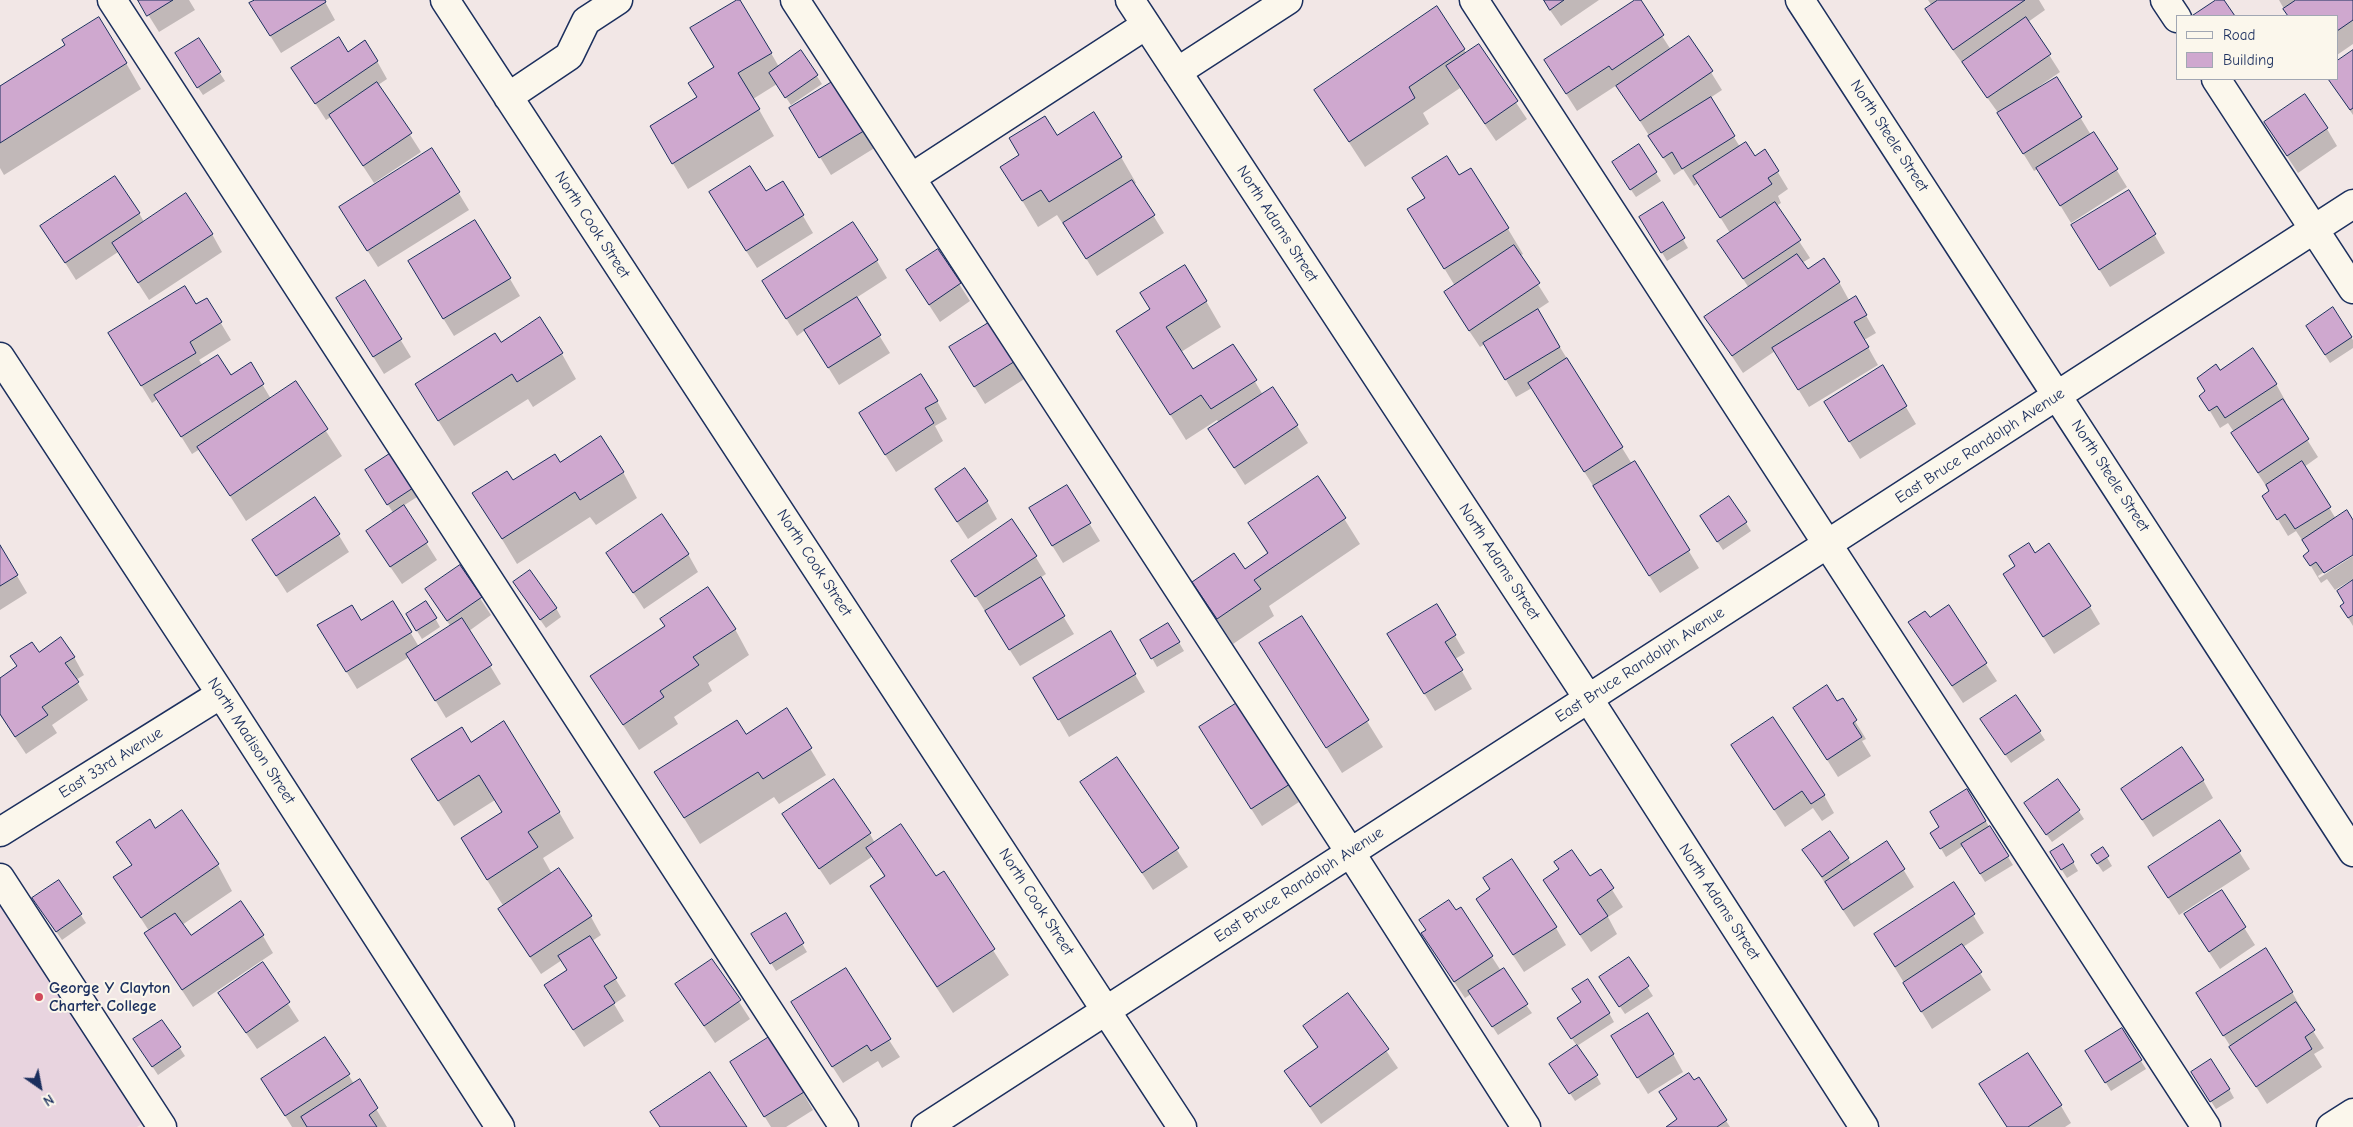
<!DOCTYPE html>
<style>
body{margin:0}
#map{position:relative;width:2353px;height:1127px;overflow:hidden;background:#f2e7e6;font-family:"Comic Neue",sans-serif}
canvas{display:block}
.legend{position:absolute;left:2176px;top:15px;width:162px;height:65px;box-sizing:border-box;background:#fbf7ec;border:1px solid #a1a7b3;margin:0;padding:6px 9px;list-style:none;font-size:15px;color:#1b2f5e}
.legend li{display:flex;align-items:center;gap:10px;height:25px}
.legend b{width:25px;border:1px solid #a1a7b3}
.north{position:absolute;left:15px;top:1062px;width:50px;height:50px;-webkit-text-stroke:4px #fbf7ec;paint-order:stroke;rotate:147deg;font-size:14px;font-weight:700;line-height:20px;text-align:center;color:#1b2f5e}
.north::after{content:'';display:block;margin:auto;width:18px;height:22px;background:#1b2f5e;clip-path:polygon(50% 0,100% 100%,50% 72%,0 100%)}
</style>
<div id="map">
<canvas width="2353" height="1127"></canvas>
<ul class="legend">
<li><b style="height:6px;background:#fbf7ec"></b>Road</li>
<li><b style="height:14px;background:#cfa8cf"></b>Building</li>
</ul>
<div class="north">N</div>
</div>
<script>
const g = document.querySelector('canvas').getContext('2d');
g.lineJoin = 'round';
function paint(path, color) {
  g.fillStyle = color;
  g.fill(path, 'evenodd');
}
function strokePath(path, color, width, dash) {
  g.strokeStyle = color;
  g.lineWidth = width;
  g.lineCap = dash ? 'butt' : 'round';
  g.setLineDash(dash || []);
  g.stroke(path);
}
function label(font, color, halo, rows, align = 'center') {
  g.font = font + ' "Comic Neue",sans-serif';
  g.lineWidth = 4;
  g.setLineDash([]);
  g.textBaseline = 'middle';
  g.strokeStyle = halo;
  g.fillStyle = color;
  for (const [text, x, y, turn = 0] of rows) {
    g.save();
    g.translate(x, y);
    g.rotate((+turn || 0) * Math.PI / 180);
    g.textAlign = isNaN(turn) ? turn : align;
    if (halo) g.strokeText(text, 0, 0);
    g.fillText(text, 0, 0);
    g.restore();
  }
}
paint(new Path2D(`
 M0,878L154,1116L137,1127H0Z`), '#e8d4df');
paint(new Path2D(`
 M139,0H189L195,10L159,32Z
 M257,0H324L335,20L281,53L261,21Z
 M1543,0H1599L1561,26Z
 M1637,0H1639L1671,50L1689,37L1722,90L1710,98L1740,147L1755,158L1765,151L1788,189L1778,196L1781,203L1776,206L1810,258L1802,263L1807,270L1839,282L1850,302L1856,298L1876,333L1864,340L1878,365L1809,407L1775,351L1743,373L1706,317L1749,288L1719,242L1730,233L1699,183L1694,186L1683,169L1674,175L1617,85L1577,111L1556,78Z
 M1928,0H2039L2045,10L2028,22L2060,72L2037,88L2038,90L2056,78L2091,135L2094,133L2127,187L2071,223L2038,169L2034,171L1999,114L1936,27L1926,10L1932,6Z
 M2279,0H2353V44L2337,55V16H2288Z
 M1436,8L1467,54L1478,46L1527,119L1496,141L1460,88L1423,113L1429,124L1365,167L1315,90Z
 M691,29L771,53L779,67L801,52L822,84L791,105L777,84L753,99L774,136L688,189L666,152L715,68Z
 M198,40L225,81L203,95L181,62Z
 M2353,51V115L2329,79H2337V63Z
 M348,53L377,61L387,79L378,85L421,152L374,183L331,117L326,120L293,69Z
 M126,63L141,89L4,175L0,168V88Z
 M842,78L881,144L831,175L801,126Z
 M2265,123L2327,129L2337,146L2298,173Z
 M1056,137L1121,157L1136,183L1134,184L1164,233L1097,276L1066,226L1065,227L1057,215L1038,227L1002,167Z
 M1639,146L1661,181L1636,197L1618,171Z
 M1459,177L1508,229L1523,254L1520,256L1549,302L1537,310L1632,464L1635,462L1699,568L1660,593L1532,388L1516,397L1485,344L1480,347L1455,310V286L1424,235Z
 M2129,191L2165,253L2110,287L2083,243Z
 M458,192L469,210L378,267L351,225Z
 M766,193L803,216L813,233L757,268L720,210Z
 M1662,204L1688,248L1667,261L1641,217Z
 M139,213L144,222L212,234L222,252L149,300L118,252L76,280L42,226Z
 M938,251L970,301L940,322L907,271Z
 M877,261L887,278L856,298L890,353L839,385L805,330L797,336L774,299Z
 M419,279H510L520,296L454,336Z
 M365,282L411,357L384,374L348,316Z
 M207,300L231,340L199,360L203,366L231,376L250,364L271,399L295,383L342,456L246,521L200,449L192,454L158,399L152,403L120,351Z
 M1206,301L1221,327L1181,352L1193,371L1233,345L1263,395L1273,388L1308,443L1245,485L1210,430L1219,423L1217,420L1186,440L1118,331Z
 M2333,309L2353,340V348L2330,363L2312,335Z
 M994,320L1029,376L985,404L961,365Z
 M500,344L562,354L576,379L533,407L528,399L454,446L416,385Z
 M1882,367L1916,424L1860,459L1836,420Z
 M2220,372L2276,384L2286,402L2284,403L2318,457L2304,467L2336,519L2353,522V553L2318,576L2319,578L2353,556V579L2335,590L2327,579L2321,583L2305,556L2310,552L2296,531L2288,536L2274,513L2270,492L2243,451L2233,433L2234,432L2228,423L2220,428L2201,396L2206,392Z
 M937,401L947,419L935,426L943,441L896,472L870,431Z
 M391,455L417,497L403,506L437,560L402,584L378,549L394,514L371,479Z
 M560,464L623,472L637,498L596,525L590,517L517,564L474,493Z
 M1318,477L1360,544L1269,606L1274,616L1233,644L1193,582L1245,570L1268,555L1249,523Z
 M1067,487L1100,541L1063,563L1040,526Z
 M936,490L987,501L997,519L968,539Z
 M1746,523L1751,531L1723,550L1706,525Z
 M338,534L349,552L287,593L253,540Z
 M0,547L27,593L0,610Z
 M607,553L688,554L698,572L644,609Z
 M2034,554L2090,607L2100,624L2054,654L2015,592L2017,567Z
 M1035,556L1046,574L1040,578L1074,634L1020,666L953,561Z
 M459,566L491,615L469,631L501,684L446,718L409,657L357,689L329,643L393,603L419,647L451,627L426,589Z
 M2353,582V626L2341,606L2345,603Z
 M520,591L556,608L561,617L546,628Z
 M426,602L440,627L422,639L412,623Z
 M1437,605L1465,653L1455,659L1472,689L1435,711L1399,652Z
 M1948,607L1997,681L1963,703L1920,639L1929,619Z
 M1302,617L1383,747L1342,773L1261,643Z
 M1168,624L1184,651L1157,667L1142,640Z
 M735,629L749,655L708,683L712,691L674,717L678,724L639,750L592,677Z
 M1111,633L1145,692L1069,737L1035,678Z
 M38,654L74,657L84,675L76,680L88,700L52,725L57,733L26,754L0,715V680Z
 M2016,696L2045,740L2011,763L1987,728Z
 M1842,700L1866,739L1862,741L1871,756L1838,777L1794,708L1837,703Z
 M786,709L826,775L779,804L774,797L700,844L656,773L745,736Z
 M470,743L559,812L574,838L543,858L552,874L559,870L591,917L601,935L592,941L626,996L614,1004L624,1021L584,1047L556,1003L568,971L562,960L541,974L510,927L500,909L504,907L477,864L503,813L495,800L454,826L428,785Z
 M1211,745L1285,779L1299,802L1262,826Z
 M1733,746L1824,795L1834,813L1822,821L1813,808L1785,827Z
 M1117,758L1188,867L1153,890L1082,782Z
 M2058,780L2084,819L2052,842L2030,812Z
 M2203,780L2213,798L2153,837L2133,806Z
 M1967,791L2013,865L1985,882L1963,846L1946,857L1932,833L1940,828Z
 M783,814L870,834L875,843L936,878L943,873L1009,975L953,1013L871,887L885,878L873,856L830,885Z
 M2220,822L2250,869L2179,915L2160,885Z
 M155,829L218,865L232,891L182,925L190,937L263,936L273,953L193,1007L156,951L149,931L115,878L132,866L118,842Z
 M1830,832L1853,866L1887,843L1914,887L1854,927L1809,859Z
 M2102,849L2112,866L2103,872L2092,856Z
 M2056,861L2073,862L2078,871L2067,878Z
 M1600,871L1623,907L1608,917L1617,934L1591,952L1555,898Z
 M59,882L86,923L62,940L39,907Z
 M1954,884L1984,933L1963,947L1991,990L1932,1029L1875,935Z
 M2221,891L2255,945L2220,969L2185,915Z
 M1461,909L1501,971L1532,1013L1498,1035L1471,994L1465,998L1433,951L1455,912Z
 M785,915L807,952L776,971L753,934Z
 M1488,917L1556,928L1566,945L1524,972Z
 M1628,958L1653,996L1625,1014L1606,986Z
 M712,960L750,1019L715,1043L676,985Z
 M262,964L299,1021L257,1049L230,1010Z
 M2292,992L2302,1010L2300,1011L2324,1048L2314,1054L2322,1067L2267,1104L2208,1011Z
 M1348,995L1398,1068L1321,1124L1286,1072L1318,1049L1304,1027Z
 M1582,1003L1609,1013L1614,1022L1577,1046L1564,1027Z
 M802,1020L889,1040L900,1057L882,1068L878,1061L843,1083Z
 M162,1021L185,1056L158,1075L140,1048Z
 M2121,1030L2146,1069L2111,1091L2092,1060Z
 M1623,1054H1673L1683,1072L1648,1094Z
 M1556,1072L1596,1075L1601,1084L1575,1101Z
 M348,1074L354,1084L359,1081L387,1127H292L263,1080Z
 M1699,1079L1730,1127H1668L1678,1120L1671,1110L1694,1082Z
 M742,1080L803,1093L813,1110L786,1127H771Z
 M2198,1081L2229,1089L2234,1098L2216,1109Z
 M1991,1102L2061,1106L2071,1123L2065,1127H2007Z`), '#0003');
const building = new Path2D(`
 M138,0H173L147,16Z
 M255,0H325L326,2L270,36L249,3Z
 M737,0H740L772,53L738,73L760,109L672,164L650,126L697,97L688,83L714,67L690,28Z
 M1544,0H1564L1550,10Z
 M1635,0H1641L1664,35L1612,70L1609,66L1566,94L1544,60Z
 M1938,0H2025L1953,50L1925,9Z
 M2216,0H2224L2235,16H2192Z
 M2296,0H2353V20L2337,31V16H2288L2283,9Z
 M1437,6L1465,49L1409,87L1415,98L1349,142L1314,90Z
 M99,17L127,63L0,143V86L65,45L62,40Z
 M2026,17L2051,54L1987,98L1962,62Z
 M1689,36L1713,71L1640,121L1616,86Z
 M339,37L348,52L365,40L378,61L315,104L291,68Z
 M199,38L221,72L197,88L175,53Z
 M1479,44L1518,101L1485,124L1446,66Z
 M801,50L818,75L785,98L769,73Z
 M2353,50V108L2350,110L2328,79H2337V61Z
 M842,76L872,126L819,158L789,108Z
 M2057,77L2082,117L2023,154L1997,113Z
 M377,82L412,133L363,166L329,115Z
 M2305,94L2328,128L2287,156L2264,122Z
 M1711,97L1735,136L1682,169L1672,152L1663,158L1648,136Z
 M1094,112L1122,157L1049,202L1041,190L1022,201L1000,167L1019,155L1009,138L1045,116L1057,135Z
 M2094,132L2118,169L2060,206L2036,168Z
 M1746,142L1755,156L1765,149L1779,171L1768,178L1772,184L1720,218L1693,176Z
 M1639,144L1657,172L1630,190L1612,162Z
 M432,148L460,192L367,251L339,207Z
 M1447,156L1459,175L1471,168L1509,228L1444,269L1407,209L1425,198L1412,178Z
 M750,166L766,191L783,181L804,215L746,251L709,192Z
 M115,176L140,213L65,263L40,226Z
 M1132,180L1155,215L1086,259L1063,223Z
 M2129,190L2156,234L2099,270L2071,225Z
 M186,193L213,234L138,283L112,243Z
 M1663,202L1685,238L1661,253L1639,217Z
 M1775,202L1801,240L1743,279L1717,241Z
 M475,220L511,278L443,319L408,261Z
 M853,222L878,260L786,319L762,281Z
 M1514,245L1540,283L1469,331L1444,292Z
 M938,249L961,283L929,305L906,270Z
 M1797,254L1808,269L1824,258L1840,282L1732,356L1704,317Z
 M1185,265L1207,301L1166,327L1193,369L1233,344L1257,380L1211,409L1201,395L1170,415L1116,331L1150,309L1140,293Z
 M365,280L402,339L373,357L336,298Z
 M185,286L196,304L207,298L222,322L190,342L196,353L141,386L108,333Z
 M1856,296L1867,315L1854,322L1869,347L1798,390L1772,348Z
 M857,297L881,335L828,368L804,330Z
 M2333,307L2352,337L2325,355L2306,326Z
 M1538,309L1560,347L1505,380L1483,343Z
 M540,317L563,353L517,382L512,374L438,421L415,384L495,333L501,342Z
 M995,319L1020,358L974,387L949,347Z
 M2253,348L2277,384L2225,418L2217,406L2209,411L2199,396L2205,391L2197,378L2216,364L2220,370Z
 M218,355L231,375L251,362L264,384L181,437L154,395Z
 M1567,358L1623,447L1584,472L1528,383Z
 M1883,365L1907,406L1849,442L1824,402Z
 M921,374L938,401L925,408L934,423L885,455L859,413Z
 M296,381L328,429L230,496L197,447Z
 M1273,387L1298,425L1234,468L1208,429Z
 M2283,399L2309,439L2258,473L2231,433Z
 M601,436L624,472L580,500L575,492L502,539L472,493L507,471L513,480L555,454L560,462Z
 M391,453L413,488L387,505L365,470Z
 M1635,461L1690,550L1649,576L1593,486Z
 M2302,461L2331,507L2295,529L2285,514L2277,520L2262,496L2269,491L2266,485Z
 M965,468L988,501L957,522L935,489Z
 M1318,476L1346,518L1254,580L1261,589L1217,619L1192,582L1234,553L1245,569L1268,553L1248,523Z
 M1067,485L1091,523L1052,546L1029,508Z
 M1729,496L1747,522L1717,542L1700,516Z
 M315,497L340,534L276,576L252,540Z
 M404,505L428,542L390,567L366,531Z
 M2347,510L2353,520V555L2324,573L2316,562L2310,566L2303,556L2309,551L2302,540Z
 M662,514L689,554L633,593L606,553Z
 M1012,519L1037,556L975,597L951,561Z
 M2029,543L2035,553L2049,543L2091,606L2043,637L2003,574L2015,566L2009,556Z
 M0,545L18,575L0,586Z
 M460,565L482,597L447,621L425,589Z
 M530,570L557,608L540,620L513,582Z
 M1041,577L1065,616L1009,650L985,611Z
 M2353,580V615L2348,618L2340,606L2344,603L2337,591Z
 M708,587L736,629L693,657L699,665L660,691L664,697L623,725L590,676L665,626L660,619Z
 M393,601L412,632L346,672L317,625L352,605L361,620Z
 M426,601L437,618L416,631L406,614Z
 M1437,604L1456,635L1445,642L1463,670L1424,694L1387,634Z
 M1949,605L1987,663L1952,686L1908,622L1925,611L1930,617Z
 M1302,616L1369,720L1326,748L1259,643Z
 M462,618L492,665L435,701L406,654Z
 M1168,623L1180,642L1151,659L1140,640Z
 M1111,631L1136,674L1058,720L1033,678Z
 M61,637L75,657L65,663L79,682L42,707L48,715L15,737L0,714V678L17,666L10,656L32,642L39,652Z
 M1827,685L1837,701L1843,698L1857,720L1853,723L1862,737L1827,760L1793,708Z
 M1251,694L1290,784L1251,809L1199,727Z
 M2016,695L2041,731L2005,755L1980,719Z
 M787,708L812,748L763,779L758,772L684,818L654,772L737,720L746,734Z
 M1773,717L1825,795L1811,804L1802,791L1774,810L1731,745Z
 M504,721L560,812L528,832L538,847L487,880L461,838L502,812L479,775L438,801L411,759L462,727L471,742Z
 M2182,747L2204,780L2142,820L2121,789Z
 M1117,757L1179,848L1142,873L1080,782Z
 M834,779L871,833L819,869L782,814Z
 M2058,779L2080,810L2046,835L2024,803Z
 M1967,789L1986,821L1940,849L1930,833L1939,827L1930,812Z
 M182,810L219,864L141,918L113,877L132,865L116,842L150,819L155,828Z
 M2220,820L2241,851L2168,898L2148,867Z
 M901,824L936,876L944,871L995,949L937,987L870,886L885,876L866,848Z
 M1990,826L2009,856L1980,874L1961,844Z
 M1830,831L1849,858L1822,877L1802,850Z
 M1887,841L1905,869L1843,910L1825,882Z
 M2063,844L2074,862L2061,870L2050,852Z
 M2103,847L2109,856L2097,864L2091,855Z
 M1572,850L1590,876L1601,869L1614,888L1597,900L1608,916L1580,935L1543,880L1559,869L1554,862Z
 M1512,859L1557,927L1513,955L1476,899L1490,889L1483,878Z
 M559,868L592,916L530,957L498,909Z
 M59,880L82,914L56,932L32,898Z
 M1954,882L1975,914L1895,967L1874,934Z
 M2222,890L2246,927L2209,952L2184,914Z
 M1449,900L1456,910L1461,907L1493,956L1454,982L1421,933L1426,930L1419,920Z
 M241,901L264,935L182,990L144,933L175,913L191,935Z
 M786,913L804,943L770,964L751,934Z
 M590,936L617,978L604,986L615,1003L573,1030L544,985L567,970L558,956Z
 M1962,944L1982,972L1921,1012L1903,983Z
 M2266,948L2293,992L2223,1036L2196,993Z
 M1629,957L1649,986L1619,1007L1599,977Z
 M712,959L741,1000L704,1026L675,984Z
 M263,962L290,1002L246,1033L218,993Z
 M846,968L891,1039L871,1051L867,1045L832,1067L791,1002Z
 M1504,968L1528,1004L1492,1027L1468,991Z
 M1588,979L1610,1013L1571,1039L1557,1018L1581,1002L1572,989Z
 M1348,993L1389,1049L1310,1107L1284,1071L1318,1047L1303,1026Z
 M2296,1002L2315,1030L2305,1037L2312,1049L2256,1087L2229,1047Z
 M1648,1013L1674,1054L1637,1078L1611,1036Z
 M162,1020L181,1047L152,1067L133,1039Z
 M2122,1028L2142,1060L2105,1083L2085,1051Z
 M325,1037L350,1074L285,1116L261,1079Z
 M769,1037L804,1092L764,1117L730,1062Z
 M1577,1045L1598,1075L1569,1094L1549,1064Z
 M2028,1053L2062,1105L2028,1127H2007L1979,1084Z
 M2211,1059L2230,1089L2210,1102L2191,1072Z
 M710,1072L747,1127H660L650,1112Z
 M1689,1073L1694,1080L1699,1077L1727,1120L1717,1127H1666L1677,1119L1659,1092Z
 M360,1079L378,1108L369,1115L377,1127H307L301,1117Z`);
paint(building, '#cfa8cf');
strokePath(building, '#1b2f5e', 1);
const minor = new Path2D(`
 M112,0L844,1127
 M445,0L1182,1127
 M795,0L1350,852L1526,1127
 M1130,0L1588,698L1864,1127
 M1474,0L2206,1127
 M1800,0L2353,852
 M2165,0L2177,18
 M1177,72L1288,0
 M2216,79L2353,289
 M508,97L569,56L586,21L618,0
 M911,178L1146,25
 M0,357L221,694L500,1127
 M0,832L221,694
 M0,878L162,1127
 M926,1127L2353,204
 M2331,1127L2353,1113`);
strokePath(minor, '#1b2f5e', 31);
strokePath(minor, '#fbf7ec', 28);
for (const [x, y, r, color] of [
 [39,997,5,"#d1495b"]
]) {
  const dot = new Path2D();
  dot.arc(x, y, r, 0, 2 * Math.PI);
  g.fillStyle = color;
  g.fill(dot);
  strokePath(dot, '#fbf7ec', 2);
}
label('16px', '#1b2f5e', '#fbf7ec', [
 ["North Steele Street",1889,136,57],
 ["North Adams Street",1277,224,57],
 ["North Cook Street",592,225,57],
 ["East Bruce Randolph Avenue",1980,446,-33],
 ["North Steele Street",2110,476,57],
 ["North Adams Street",1499,562,57],
 ["North Cook Street",814,563,57],
 ["East Bruce Randolph Avenue",1640,665,-33],
 ["North Madison Street",251,741,57],
 ["East 33rd Avenue",111,763,-32],
 ["East Bruce Randolph Avenue",1299,885,-33],
 ["North Cook Street",1036,902,57],
 ["North Adams Street",1719,902,57]
]);
label('bold 16px', '#1b2f5e', '#fbf7ec', [
 ["George Y Clayton",49,988],
 ["Charter College",49,1006]
], 'left');
</script>
